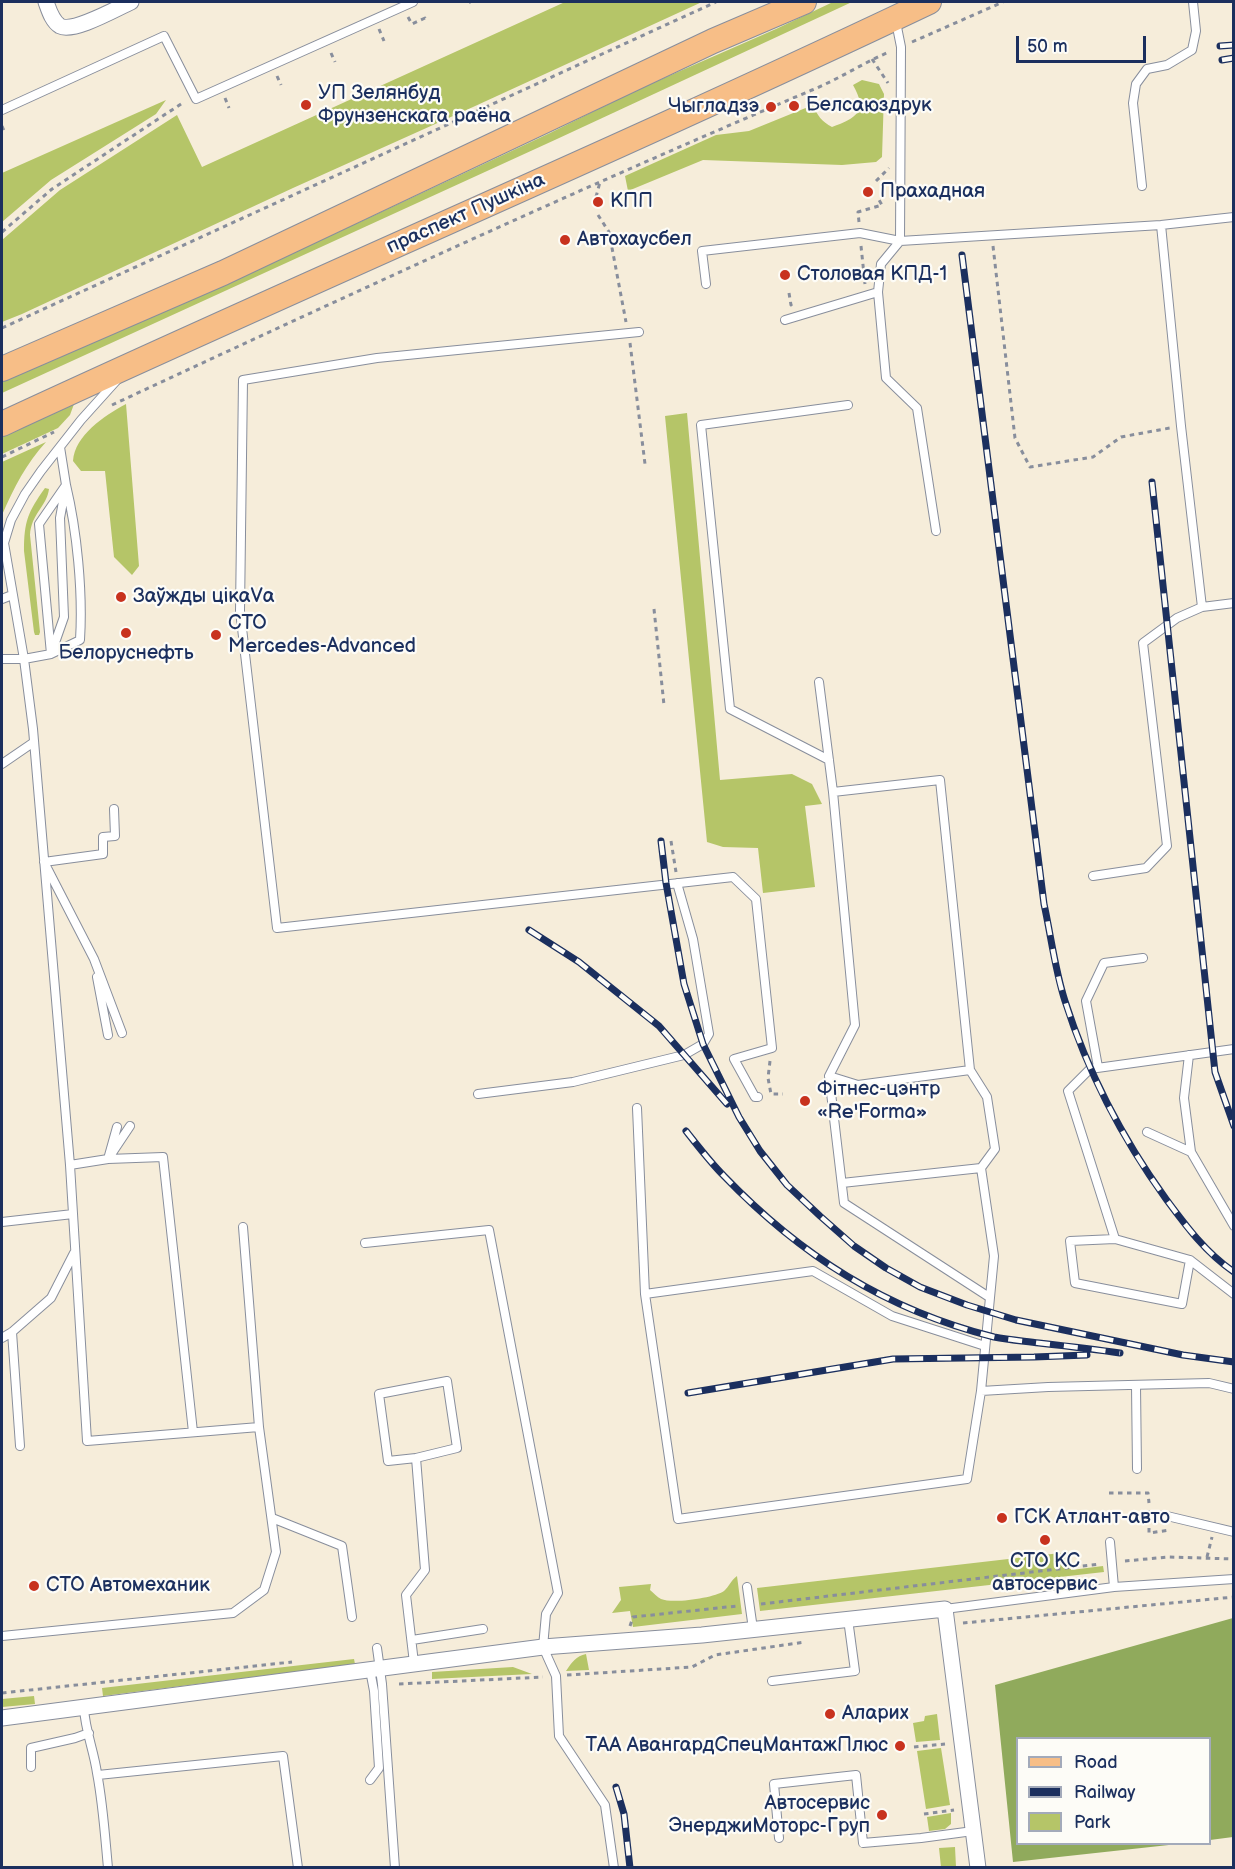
<!DOCTYPE html>
<meta charset="utf-8">
<style>
body{margin:0}
#map{position:relative;width:1235px;height:1869px;overflow:hidden;background:#f6edda;font-family:"Balsamiq Sans",sans-serif}
canvas{display:block}
.frame{position:absolute;inset:0;border:3px solid #1b2f5e;pointer-events:none}
.legend{position:absolute;left:1016px;top:1737px;width:195px;height:108px;box-sizing:border-box;background:#fdfcf7;border:2px solid #a3aaba;margin:0;padding:8px 10px;list-style:none;font-size:18px;color:#1b2f5e}
.legend li{display:flex;align-items:center;gap:12px;height:30px}
.legend b{width:30px;border:2px solid #a3aaba}
.scale{position:absolute;left:1016px;top:36px;width:130px;height:27px;box-sizing:border-box;border:3px solid #1b2f5e;border-top:0;padding-left:8px;font-size:18px;line-height:21px;white-space:nowrap;color:#1b2f5e;-webkit-text-stroke:4px #fdfcf7;paint-order:stroke}
</style>
<div id="map">
<canvas width="1235" height="1869"></canvas>
<div class="frame"></div>
<ul class="legend">
<li><b style="height:8px;background:#f7be87"></b>Road</li>
<li><b style="height:8px;background:#1b2f5e"></b>Railway</li>
<li><b style="height:16px;background:#b5c568"></b>Park</li>
</ul>
<div class="scale">50 m</div>
</div>
<script>
const g = document.querySelector('canvas').getContext('2d');
g.lineJoin = 'round';
function paint(path, color) {
  g.fillStyle = color;
  g.fill(path, 'evenodd');
}
function strokePath(path, color, width, dash) {
  g.strokeStyle = color;
  g.lineWidth = width;
  g.lineCap = dash ? 'butt' : 'round';
  g.setLineDash(dash || []);
  g.stroke(path);
}
function label(font, color, halo, rows, align = 'center') {
  g.font = font + ' "Balsamiq Sans",sans-serif';
  g.lineWidth = 4.5;
  g.setLineDash([]);
  g.textBaseline = 'middle';
  g.strokeStyle = halo;
  g.fillStyle = color;
  for (const [text, x, y, turn = 0] of rows) {
    g.save();
    g.translate(x, y);
    g.rotate((+turn || 0) * Math.PI / 180);
    g.textAlign = isNaN(turn) ? turn : align;
    if (halo) g.strokeText(text, 0, 0);
    g.fillText(text, 0, 0);
    g.restore();
  }
}
paint(new Path2D(`
 M565,2H702L473,107L293,188L22,314L2,322V240L60,190L177,115L202,167Z
 M833,2H852L557,139L2,393V382L362,221L550,133L639,89L776,29Z
 M862,80L879,84L884,94L882,157L876,162L842,165L703,160L628,191L625,176L716,135L749,131L813,105C817,115 822,122 832,127C857,118 868,111 853,85Z
 M166,100L156,114L51,180L2,222V173Z
 M74,404L70,415L58,428L2,454V437Z
 M126,404L139,566L132,575L114,557L105,471H81L73,461C75,435 104,416 126,404Z
 M687,413L720,780L792,774L812,784L822,804L805,806L815,887L763,893L758,848L723,847L707,842L665,416Z
 M46,442C26,464 14,487 2,515V462Z
 M45,488L49,489C47,506 31,514 30,535L40,632L39,635H35L34,632L24,551C24,521 28,512 45,488Z
 M1069,1552L1071,1570L1103,1566L1104,1572L760,1611L757,1588Z
 M737,1576L742,1614L633,1627L630,1611L612,1613L621,1600L619,1587L651,1584L650,1590C654,1593 657,1597 661,1599C673,1604 714,1598 724,1591C729,1587 731,1580 737,1576Z
 M586,1654L589,1670L566,1671C572,1662 576,1656 586,1654Z
 M354,1659L355,1664L103,1696L102,1688Z
 M513,1667L532,1674L432,1679V1672Z
 M34,1696L35,1704L2,1707V1699Z
 M937,1714L940,1740L916,1742L913,1723L924,1721L925,1716Z
 M941,1748L950,1805L926,1809L917,1751Z
 M951,1813V1824L945,1829L929,1831L927,1817Z
 M955,1847L956,1867H941L939,1848Z`), '#b5c568');
paint(new Path2D(`
 M1233,1618V1837L1210,1840V1738H1018V1844H1178L1013,1862L995,1685Z`), '#90aa5c');
const service = new Path2D(`
 M896,22L901,47L900,241L1161,225L1234,217
 M2,110L164,36L196,99L413,2
 M1142,186L1133,103L1136,84L1147,69L1167,65L1192,50L1196,31L1193,2
 M1161,225L1181,426L1202,607L1234,603
 M706,284L702,251L860,233L900,241L881,264L878,292L886,378L917,408L936,531
 M785,320L878,292
 M639,332L377,358L243,380L240,611L277,928L733,877L756,899L772,1048L734,1059L755,1097H758
 M66,485C77,531 83,592 80,640L51,654L39,524Z
 M2,599L12,595
 M2,659H24L51,654L64,617L60,518L66,485L60,447
 M819,682L833,792L855,1025L829,1076L844,1203L989,1297
 M829,760L730,709L701,425L848,405
 M2,764L34,742
 M114,809L115,836L103,837V854L44,862L94,959L122,1033
 M1093,876L1146,868L1167,846L1143,643L1177,618L1202,607
 M97,977L108,1035
 M1234,1049L1090,1069L1068,1091L1115,1239L1190,1260L1234,1294
 M1189,1055L1184,1098L1191,1152L1234,1226
 M1098,1067L1086,1001L1104,963L1143,958
 M970,1070L987,1097L995,1149L981,1168
 M829,1076L858,1085L970,1070L940,780L833,792
 M478,1094L573,1082L684,1055L703,1044L709,1034L693,939L677,883
 M637,1108L645,1294L678,1519L967,1479L981,1391
 M117,1127L108,1159L163,1157L193,1432
 M1147,1132L1191,1152
 M70,1165L108,1159L130,1126
 M842,1183L981,1168L994,1256L981,1391L1048,1387L1209,1383L1234,1389
 M2,1222L73,1214
 M243,1227L259,1427
 M1115,1239L1070,1241L1075,1283L1182,1304L1190,1260
 M365,1243L489,1230L558,1593L546,1614L543,1647L556,1676L559,1736L605,1805L614,1868
 M645,1294L813,1271L892,1316L985,1346
 M12,1332L20,1446
 M2,1338L12,1332L51,1298L74,1253
 M1136,1386L1137,1469
 M1149,1515L1167,1516L1234,1532
 M272,1518L342,1546L352,1617
 M1110,1542L1114,1587
 M747,1587L753,1629
 M945,1609L1114,1587L1234,1579
 M2,1636L233,1613L264,1590L276,1552L259,1427L87,1441L70,1165L33,729L24,659L4,543L11,520L25,494L41,471L81,420L117,380
 M412,1640L483,1629
 M377,1648L382,1684L395,1868
 M414,1663L406,1595L425,1570L416,1458L457,1448L447,1381L379,1394L388,1461L416,1458
 M772,1681L855,1671L848,1619
 M84,1708C85,1730 94,1751 97,1773C103,1804 105,1836 108,1868
 M31,1767V1748L75,1738L89,1733
 M98,1775L283,1756L298,1868
 M370,1780L379,1768L374,1691L370,1670
 M779,1838L774,1784L856,1775L863,1843L921,1838L973,1831`);
const minor = new Path2D(`
 M46,2C49,10 52,21 60,26C74,33 117,8 131,2
 M2,1718L543,1647L702,1635L945,1609L978,1868`);
const primary = new Path2D(`
 M2,369L223,273L713,41L804,2
 M2,424C310,281 622,148 929,2`);
strokePath(service, '#888e9c', 10);
strokePath(minor, '#888e9c', 17);
strokePath(primary, '#888e9c', 26);
strokePath(new Path2D(`
 M470,2L471,3
 M408,17L412,24L425,18L427,22
 M379,29L384,41
 M912,42L1003,2
 M331,53L335,62
 M872,59L888,83
 M277,76L281,85
 M225,98L229,108
 M2,126L4,131
 M876,181L889,168
 M596,197L600,182
 M598,215L609,232L626,322
 M859,222L858,212L882,205L879,200
 M2,232L52,189L184,102
 M861,246L865,284
 M993,246L1015,438L1030,467L1093,457L1121,437L1170,428
 M789,293L791,305L792,304
 M2,328L716,2
 M630,343L645,464
 M112,405C344,297 576,190 812,90C839,79 863,63 889,52
 M2,457L54,432
 M654,609L664,705
 M671,841L676,872
 M770,1061L768,1078L771,1094H783
 M1109,1493H1148L1149,1503
 M1149,1528V1533L1170,1530
 M1207,1557L1212,1537
 M1125,1561L1168,1557L1234,1559
 M761,1604L1100,1564
 M963,1623L1234,1597
 M630,1626L633,1617L737,1606
 M567,1675L692,1667L715,1655L805,1642
 M399,1684L543,1677
 M2,1693L292,1662
 M914,1747L945,1744
 M924,1814L954,1810`), '#888e9c', 3, [4.5, 4.5]);
strokePath(service, '#fff', 8);
strokePath(minor, '#fff', 15);
strokePath(primary, '#f7be87', 24);
const rail = new Path2D(`
 M1220,46L1234,45
 M1222,60L1234,58
 M962,255L1044,904C1051,936 1055,970 1065,1001C1088,1073 1122,1138 1166,1199C1186,1226 1206,1253 1234,1272
 M1152,482L1215,1072L1234,1126
 M661,841L666,883L684,984L703,1044L739,1117L760,1151L787,1185L820,1216L854,1246L886,1268L920,1287L967,1305L1016,1320L1183,1355L1234,1362
 M529,930L579,962L659,1026L727,1104
 M686,1131C698,1146 710,1162 724,1176C800,1255 886,1310 994,1337C1009,1340 1024,1341 1039,1343C1066,1346 1093,1349 1120,1353
 M688,1393L893,1359L1034,1357L1087,1355
 M616,1787L624,1814L630,1868`);
strokePath(rail, '#1b2f5e', 7);
strokePath(rail, '#fdfcf7', 4.5, [14]);
for (const [x, y, r, color] of [
 [306,105,6,"#c8321e"],
 [794,106,6,"#c8321e"],
 [771,107,6,"#c8321e"],
 [868,192,6,"#c8321e"],
 [598,202,6,"#c8321e"],
 [565,240,6,"#c8321e"],
 [785,275,6,"#c8321e"],
 [121,597,6,"#c8321e"],
 [126,633,6,"#c8321e"],
 [216,635,6,"#c8321e"],
 [805,1101,6,"#c8321e"],
 [1002,1518,6,"#c8321e"],
 [1045,1540,6,"#c8321e"],
 [34,1586,6,"#c8321e"],
 [830,1714,6,"#c8321e"],
 [900,1746,6,"#c8321e"],
 [882,1815,6,"#c8321e"]
]) {
  const dot = new Path2D();
  dot.arc(x, y, r, 0, 2 * Math.PI);
  g.fillStyle = color;
  g.fill(dot);
  strokePath(dot, '#fdfcf7', 2);
}
label('20px', '#1b2f5e', '#fdfcf7', [
 ["УП Зелянбуд",318,94],
 ["Фрунзенскага раёна",318,117],
 ["Белсаюздрук",806,106],
 ["Чыгладзэ",759,107,"right"],
 ["Прахадная",880,192],
 ["КПП",610,202],
 ["Автохаусбел",577,240],
 ["Столовая КПД-1",797,275],
 ["Заўжды цікаVа",133,597],
 ["СТО",228,624],
 ["Mercedes-Advanced",228,647],
 ["Белоруснефть",126,654,"center"],
 ["Фітнес-цэнтр",817,1090],
 ["«Re'Forma»",817,1113],
 ["ГСК Атлант-авто",1014,1518],
 ["СТО КС",1045,1562,"center"],
 ["автосервис",1045,1585,"center"],
 ["СТО Автомеханик",46,1586],
 ["Аларих",842,1714],
 ["ТАА АвангардСпецМантажПлюс",888,1746,"right"],
 ["Автосервис",870,1804,"right"],
 ["ЭнерджиМоторс-Груп",870,1827,"right"]
], 'left');
label('20px', '#1b2f5e', '#fdfcf7', [
 ["праспект Пушкіна",466,214,-24]
]);
</script>
